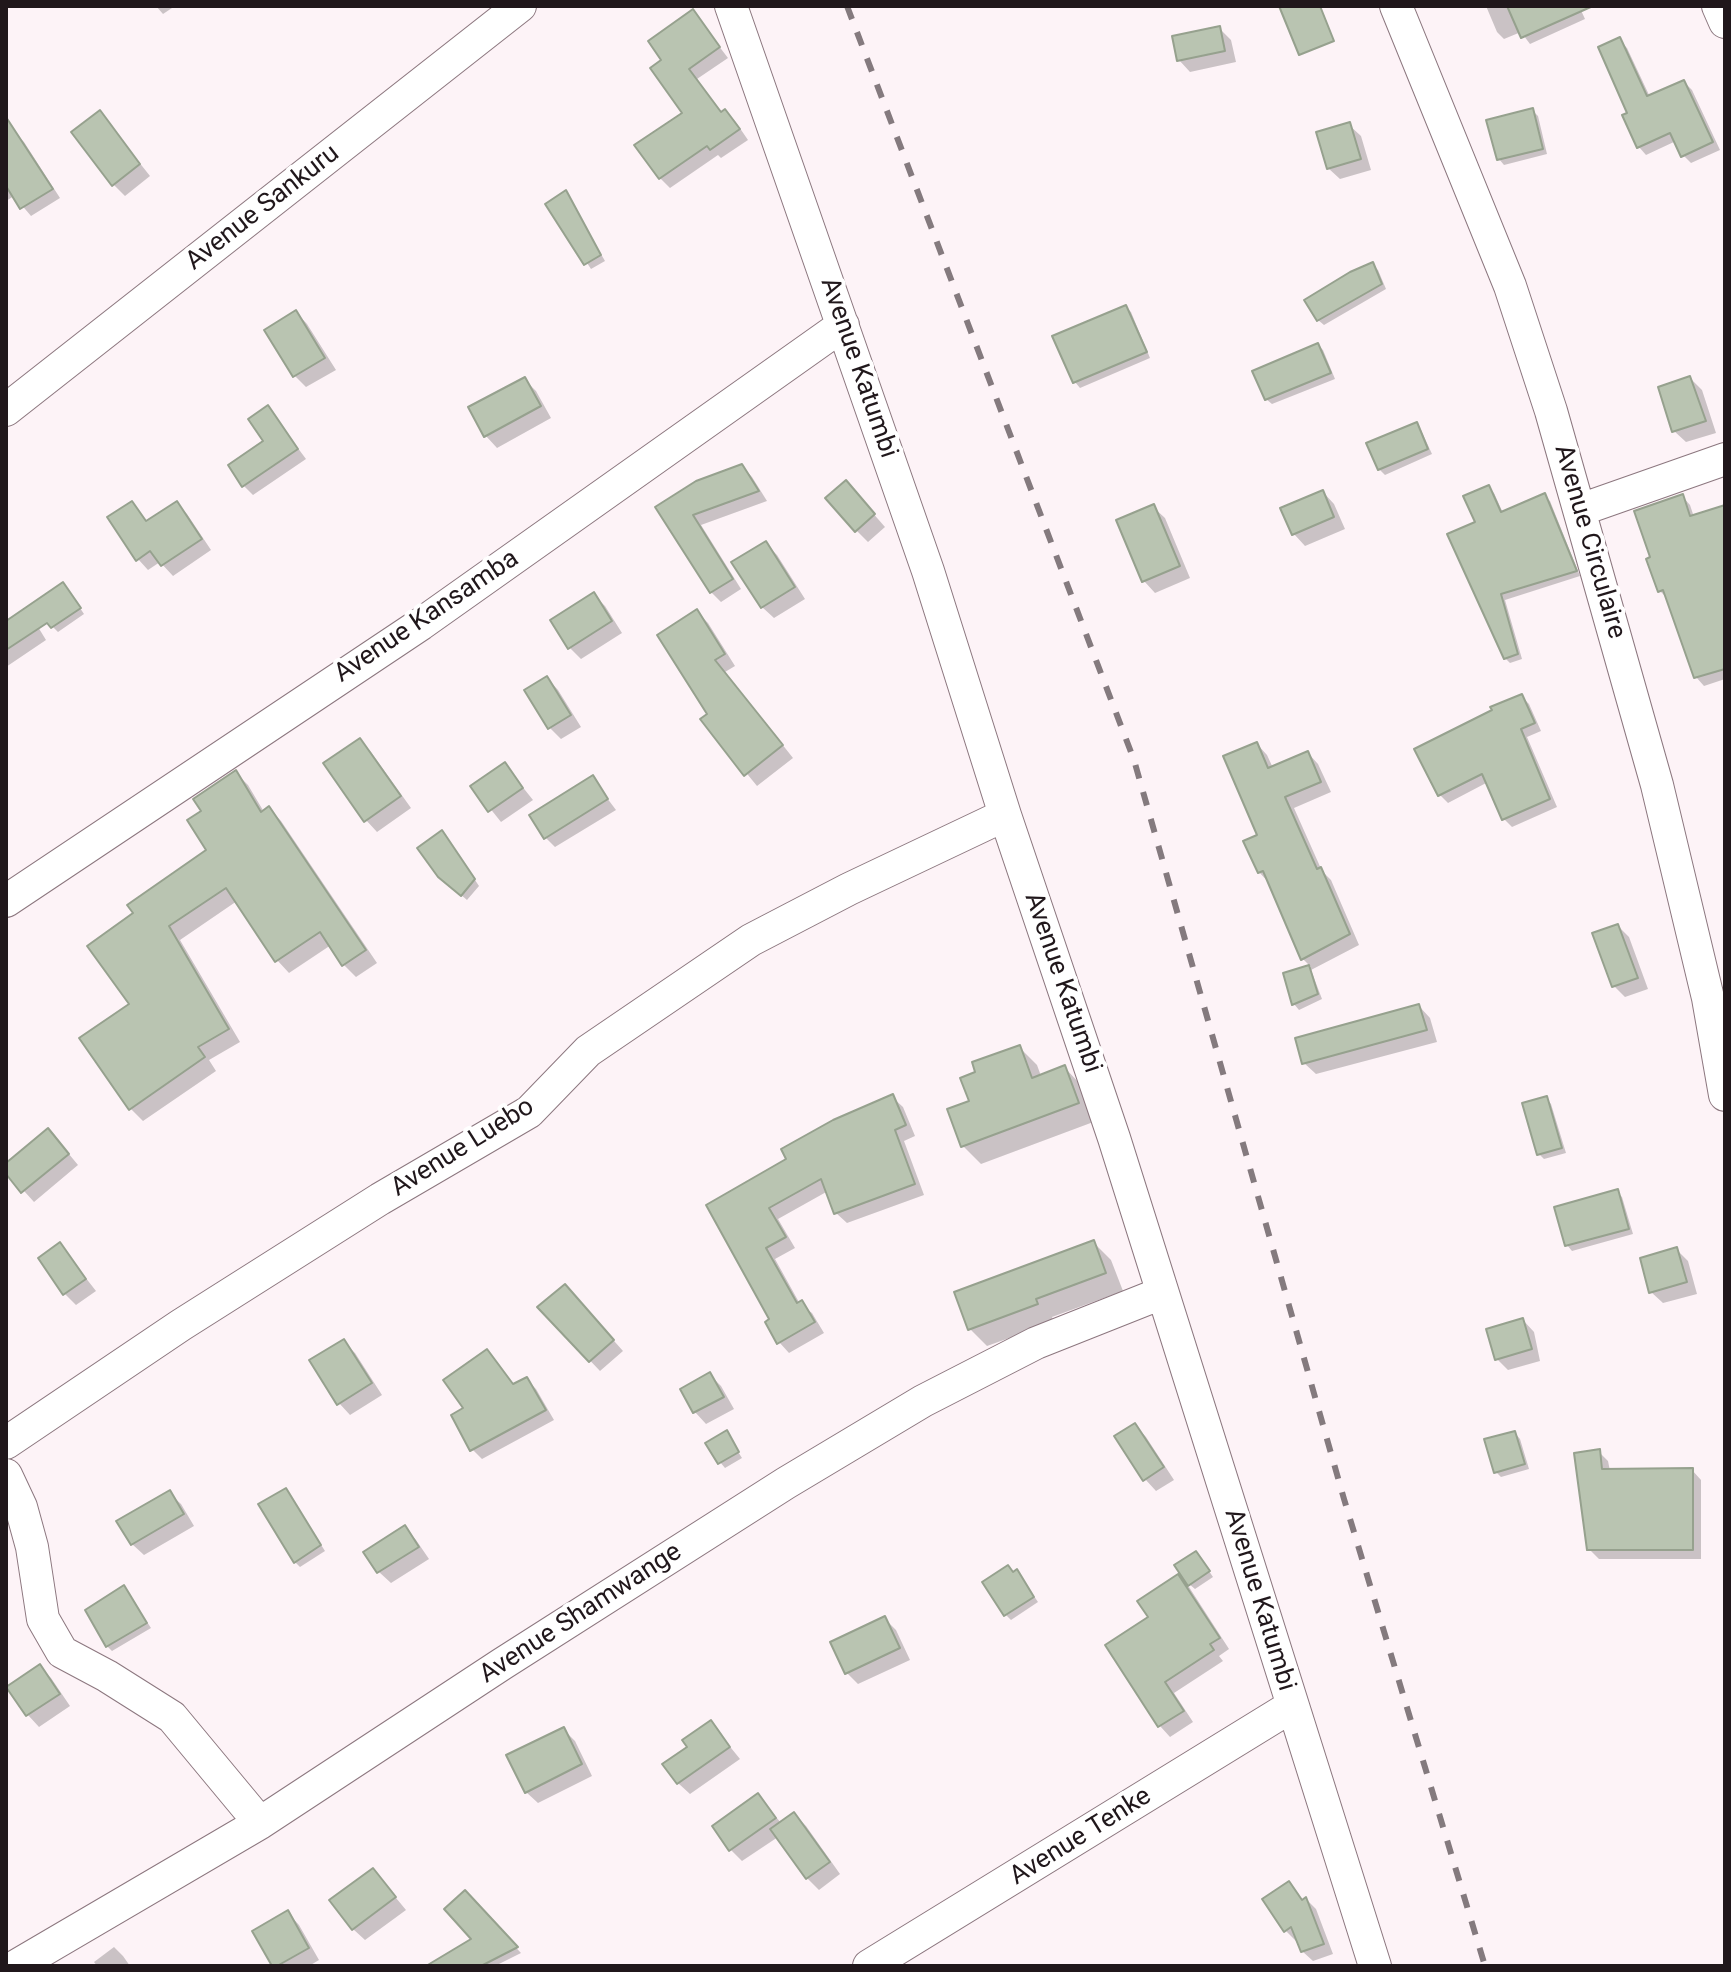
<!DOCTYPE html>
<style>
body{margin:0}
#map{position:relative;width:1731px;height:1972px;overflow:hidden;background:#fdf3f7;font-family:Roboto,sans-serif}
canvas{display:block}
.frame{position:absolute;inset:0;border:8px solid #20171b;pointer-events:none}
</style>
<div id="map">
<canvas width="1731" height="1972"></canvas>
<div class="frame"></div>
</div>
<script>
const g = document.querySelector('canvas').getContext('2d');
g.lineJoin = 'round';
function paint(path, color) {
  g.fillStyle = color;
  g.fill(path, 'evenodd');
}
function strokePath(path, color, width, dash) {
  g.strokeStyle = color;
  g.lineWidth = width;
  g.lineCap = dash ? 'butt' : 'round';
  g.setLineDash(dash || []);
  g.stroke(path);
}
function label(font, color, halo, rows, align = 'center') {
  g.font = font + ' Roboto,sans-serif';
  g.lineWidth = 8;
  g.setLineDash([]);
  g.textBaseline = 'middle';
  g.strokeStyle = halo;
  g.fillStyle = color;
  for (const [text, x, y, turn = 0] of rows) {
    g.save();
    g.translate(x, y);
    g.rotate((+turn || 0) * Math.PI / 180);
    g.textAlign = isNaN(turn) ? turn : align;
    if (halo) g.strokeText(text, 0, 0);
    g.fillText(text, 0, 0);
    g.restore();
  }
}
paint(new Path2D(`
 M156,6H175L163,14Z
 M1486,6H1579L1585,19L1530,44L1521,32L1504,39L1497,32Z
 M693,12L728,58L697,79L722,113L725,111L735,121L748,140L721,158L718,155L670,188L660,178L685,114Z
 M1219,28L1231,40L1236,62L1190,72L1179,60Z
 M1619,40L1627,48L1650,97L1684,82L1692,90L1720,150L1691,163L1683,155L1676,141L1646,155L1639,147L1630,114Z
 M1533,111L1538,116L1547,154L1504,165L1499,159Z
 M100,113L150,176L125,196L113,184Z
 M1349,125L1361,136L1371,170L1340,179L1328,168Z
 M15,133L24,142L60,198L31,216L14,196L6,201V139Z
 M565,192L605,261L591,269L548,204Z
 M1372,264L1378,270L1386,289L1324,325L1318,320Z
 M1126,307L1131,312L1150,358L1080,388L1075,382Z
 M296,312L307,324L336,370L306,387L295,376Z
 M1318,345L1323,350L1335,379L1272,404L1266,399Z
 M1690,378L1702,390L1716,433L1686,442L1674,431Z
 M524,379L536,391L551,418L497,448L486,436Z
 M268,408L306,459L253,495L244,486L266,442Z
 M1416,424L1421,430L1432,454L1385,475L1379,469Z
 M742,466L752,477L767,501L701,525L741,589L721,602L711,592L658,507Z
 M1488,488L1494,493L1503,513L1544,496L1550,501L1580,576L1505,600L1522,659L1510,663L1505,658L1478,523Z
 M1323,492L1334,504L1345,529L1305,546L1294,534Z
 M857,495L885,527L868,542L856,530Z
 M1682,496L1690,505L1694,517L1725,508V679L1704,686L1696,677L1669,600L1660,591L1652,558Z
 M131,503L148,523L177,504L187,514L211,550L173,576L160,562L148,570L138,559Z
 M1153,507L1165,518L1190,578L1155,593L1144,581Z
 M765,543L777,555L805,599L774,618L762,607Z
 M68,590L84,614L58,632L53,627Z
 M594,595L605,606L622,633L581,659L570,648Z
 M697,612L708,623L735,666L725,672L793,758L757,786L703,720L710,714Z
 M35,622L46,640L6,667V624Z
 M547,678L558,690L581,727L561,739L550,728Z
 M1521,696L1529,704L1541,731L1527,737L1557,807L1512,827L1504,819L1488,782L1448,803L1440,795L1416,750Z
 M360,740L371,752L411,808L377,832L366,820Z
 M1257,744L1267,755L1273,768L1308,753L1318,764L1331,792L1294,808L1322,871L1331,880L1359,945L1311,970L1322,999L1299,1010L1294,1004L1286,974L1311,967L1302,958L1270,884L1259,872Z
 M505,765L533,800L501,822L473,787Z
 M236,773L248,785L264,812L269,808L281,821L377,963L356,977L344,965L331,945L289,973L277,960L237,901L180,940L240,1042L209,1060L216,1071L143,1121L130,1108L135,913L209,851L204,812Z
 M592,778L616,810L555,847L545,837Z
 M447,838L479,886L467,900L446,882Z
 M1618,926L1629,937L1648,989L1625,997L1614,986Z
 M1419,1006L1430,1018L1437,1042L1316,1074L1304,1063Z
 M1019,1047L1037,1065L1041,1076L1065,1068L1082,1086L1096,1121L981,1164L963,1146L972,1102Z
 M892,1097L903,1107L915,1136L904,1141L924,1195L847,1223L836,1213L828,1191L778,1219L795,1248L775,1259L800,1304L812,1313L824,1333L789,1353L779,1342L772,1320L709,1205Z
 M1546,1098L1551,1104L1566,1153L1544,1159L1539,1154Z
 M59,1142L78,1165L34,1202L6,1171V1165Z
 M1617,1192L1622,1197L1633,1234L1572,1251L1567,1245Z
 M1093,1242L1111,1260L1123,1291L1052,1317L1054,1322L987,1346L970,1329Z
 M60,1245L96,1291L76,1305L65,1294L40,1258Z
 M1676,1249L1688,1261L1697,1294L1663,1303L1651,1292Z
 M575,1297L623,1351L600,1371L540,1308Z
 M1523,1320L1534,1332L1540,1361L1508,1370L1497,1359Z
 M343,1341L355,1353L382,1395L350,1415L339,1403Z
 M710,1375L721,1386L734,1409L706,1424L695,1412Z
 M526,1379L536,1389L554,1420L482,1459L472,1449L514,1386Z
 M1135,1425L1146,1437L1174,1480L1156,1491L1145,1479Z
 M726,1433L742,1458L725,1468L720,1462Z
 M1515,1433L1520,1439L1529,1469L1501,1477L1496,1472Z
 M1599,1452L1608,1461L1610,1471L1692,1470L1701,1480V1559H1599L1589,1549Z
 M286,1490L325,1551L300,1567L295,1562Z
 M169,1493L181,1504L194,1526L144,1555L132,1544Z
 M405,1528L416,1540L429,1559L391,1583L379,1572Z
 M1201,1559L1213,1577L1195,1589L1189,1584Z
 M1017,1571L1038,1602L1011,1620L1005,1614L1014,1573Z
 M1178,1576L1189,1587L1229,1649L1219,1656L1223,1661L1174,1693L1193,1722L1170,1737L1160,1726L1107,1646L1150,1617Z
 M124,1587L151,1628L112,1651L107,1646Z
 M884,1618L896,1630L910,1660L858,1684L846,1672Z
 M40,1667L51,1678L70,1706L39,1727L28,1715L9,1687Z
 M710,1722L740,1759L690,1794L678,1783L690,1747Z
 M564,1730L575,1741L592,1776L538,1803L526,1792Z
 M758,1795L781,1823L794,1814L806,1826L840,1874L819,1890L807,1878L778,1837L742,1861L731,1850Z
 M373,1870L406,1910L365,1940L353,1929Z
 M1289,1884L1304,1901L1306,1899L1316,1909L1333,1954L1313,1961L1302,1951L1298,1940L1296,1941L1286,1931Z
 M465,1893L521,1953L495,1966H436L474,1940Z
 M288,1913L299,1925L319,1960L309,1966H274Z
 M114,1947L123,1956L130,1966H97L94,1962Z`), '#0003');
const building = new Path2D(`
 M1279,6H1320L1334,41L1299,55Z
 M1507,6H1593L1521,38Z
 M693,9L720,47L689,69L721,112L725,109L740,129L710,150L707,146L659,179L634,145L682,113L650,68L661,60L648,41Z
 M1220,26L1225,51L1177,61L1172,36Z
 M1620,37L1647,96L1684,80L1713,142L1681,157L1670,133L1637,148L1622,115L1627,113L1598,47Z
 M1533,108L1543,149L1497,160L1486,120Z
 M100,110L140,164L112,186L71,132Z
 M6,117L53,189L20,209L6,186Z
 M1350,122L1361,159L1327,169L1316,132Z
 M566,190L601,255L584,265L545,204Z
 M1373,262L1382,284L1317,321L1304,300L1350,272Z
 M1126,305L1147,352L1073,383L1052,336Z
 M296,310L325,358L293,377L264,330Z
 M1318,343L1331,373L1265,400L1252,371Z
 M1690,376L1706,421L1672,432L1658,387Z
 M525,377L541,406L484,437L468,407Z
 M268,405L298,449L242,487L228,465L263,441L248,419Z
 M1417,422L1428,449L1378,470L1366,443Z
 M742,464L759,491L693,515L733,579L710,593L655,507L696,481Z
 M846,480L875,514L855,532L825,498Z
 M1489,485L1501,512L1545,493L1577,571L1501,594L1518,654L1504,659L1447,534L1475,522L1463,496Z
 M1323,490L1334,517L1292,535L1280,508Z
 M1683,494L1690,516L1725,505V669L1694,678L1663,590L1658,592L1646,559L1650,557L1634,511Z
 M132,501L146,521L177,501L202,539L161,566L150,551L136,561L107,517Z
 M1154,504L1180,566L1142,582L1116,520Z
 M766,541L795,587L761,608L731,562Z
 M63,582L81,608L51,628L47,623L6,650V621Z
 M594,592L612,621L568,649L550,620Z
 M697,609L725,654L715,660L783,745L744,776L700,719L707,714L657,635Z
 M547,676L571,715L548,729L524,690Z
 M1522,694L1535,723L1521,729L1550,799L1502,820L1482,774L1438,796L1414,749L1492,710L1490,707Z
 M360,738L401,796L364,822L323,763Z
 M1257,742L1268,768L1308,751L1321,782L1285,797L1317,869L1321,867L1350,934L1301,960L1263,871L1258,873L1243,841L1257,835L1223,756Z
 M505,762L523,788L488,812L470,786Z
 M236,770L261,812L269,806L366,950L342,966L320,932L275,962L226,888L169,926L229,1029L198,1047L205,1057L129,1110L79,1038L129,1004L87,946L133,913L127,905L206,850L187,820L201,811L193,799Z
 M593,775L608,799L544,839L529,815Z
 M442,830L475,879L461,896L438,877L417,848Z
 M1618,924L1638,978L1612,987L1592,933Z
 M1309,965L1318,994L1292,1005L1283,973Z
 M1419,1004L1427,1030L1302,1064L1295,1038Z
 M1020,1045L1032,1078L1065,1065L1079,1103L961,1147L947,1109L969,1101L960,1078L975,1072L972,1062Z
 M893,1094L906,1125L895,1130L915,1184L834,1214L821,1179L769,1208L786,1237L766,1248L797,1303L802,1300L815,1322L777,1344L765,1322L769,1319L706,1205L786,1159L781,1149L833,1120Z
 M1547,1096L1562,1148L1537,1155L1522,1103Z
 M48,1128L69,1154L21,1193L6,1174V1163Z
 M1618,1189L1629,1229L1565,1246L1554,1207Z
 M1094,1240L1106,1273L1036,1299L1038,1304L968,1330L954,1292Z
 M60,1242L86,1279L63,1295L38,1258Z
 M1677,1247L1687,1282L1649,1293L1640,1258Z
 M565,1284L614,1340L589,1362L537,1307Z
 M1523,1318L1532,1349L1495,1360L1486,1329Z
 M344,1339L372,1383L337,1405L309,1360Z
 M487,1349L513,1384L527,1377L546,1410L470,1451L451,1415L463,1408L443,1380Z
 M710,1372L724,1397L693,1413L680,1389Z
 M1135,1423L1164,1467L1143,1481L1114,1436Z
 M727,1430L739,1452L718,1464L705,1443Z
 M1515,1431L1525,1464L1494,1473L1484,1439Z
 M1600,1449L1602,1469L1693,1468V1550H1587L1574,1453Z
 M286,1488L321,1545L294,1563L258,1504Z
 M170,1490L184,1514L131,1545L116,1521Z
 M405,1525L419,1547L377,1573L363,1552Z
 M1196,1551L1210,1571L1188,1586L1174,1565Z
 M1008,1565L1013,1572L1017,1569L1034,1597L1004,1616L982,1582Z
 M1178,1574L1220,1638L1210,1644L1214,1650L1165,1682L1184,1711L1158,1727L1105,1645L1148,1617L1137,1601Z
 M124,1585L147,1623L106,1647L85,1610Z
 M885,1616L900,1648L845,1674L830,1642Z
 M40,1664L60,1694L26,1716L6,1687Z
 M711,1720L730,1747L677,1784L662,1764L687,1747L682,1740Z
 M564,1727L582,1764L525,1793L506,1755Z
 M758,1793L776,1818L729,1851L712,1826Z
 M794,1812L830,1862L806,1879L770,1829Z
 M373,1868L396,1897L352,1930L329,1900Z
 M1289,1881L1302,1900L1306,1897L1324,1944L1301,1952L1291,1927L1284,1932L1262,1899Z
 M465,1890L518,1947L481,1966H426L471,1939L444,1909Z
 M288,1910L309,1948L277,1966H272L252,1931Z`);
paint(building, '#b9c4b1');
strokePath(building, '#96a18e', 2);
const minor = new Path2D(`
 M731,6L928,571L1005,815L1114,1138L1375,1966
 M1396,6L1510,286L1551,411L1657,785L1708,998L1725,1095
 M1718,6L1725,22
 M6,410L520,6
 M1580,510L1725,459
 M6,901L421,624L843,325
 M6,1443L181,1325L380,1199L529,1112L588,1051L751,940L849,889L1005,815
 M6,1475L21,1507L32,1547L43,1619L62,1652L107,1676L172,1717L260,1823
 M16,1966L260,1823L502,1664L786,1483L923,1401L1036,1343L1162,1293
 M869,1966L1292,1706`);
strokePath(minor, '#8c777f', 34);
strokePath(minor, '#fff', 32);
strokePath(new Path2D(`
 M847,6L1134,760L1344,1499L1485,1966`), '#847a7e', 6, [14, 14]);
label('26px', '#20171b', '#fff', [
 ["Avenue Sankuru",263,208,-38],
 ["Avenue Katumbi",858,368,71],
 ["Avenue Circulaire",1589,542,74],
 ["Avenue Kansamba",427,617,-34],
 ["Avenue Katumbi",1062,983,71],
 ["Avenue Luebo",463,1148,-32],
 ["Avenue Katumbi",1259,1600,73],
 ["Avenue Shamwange",581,1614,-33],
 ["Avenue Tenke",1081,1837,-32]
]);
</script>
